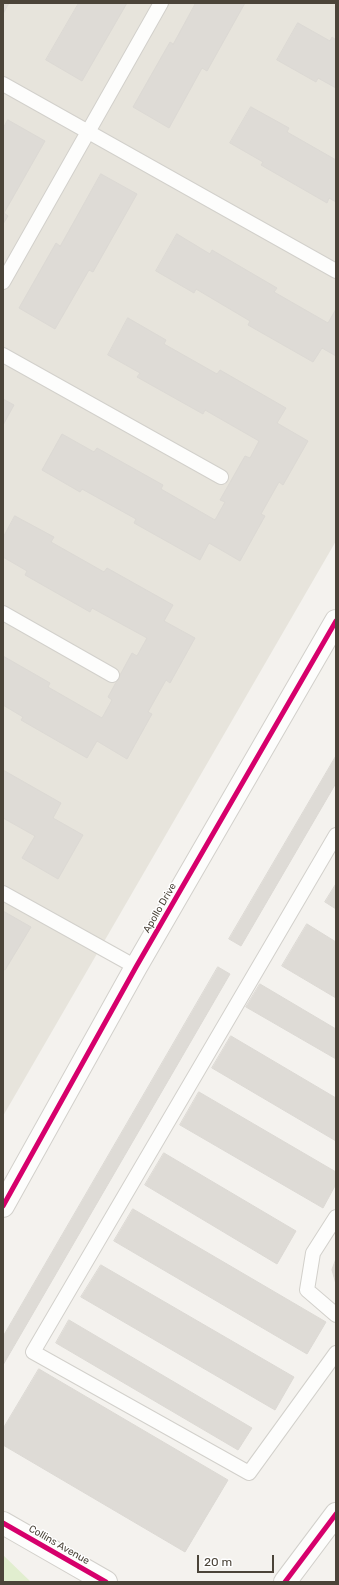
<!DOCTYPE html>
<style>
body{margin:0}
#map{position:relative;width:339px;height:1585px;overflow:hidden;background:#f4f2ee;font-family:Rubik,sans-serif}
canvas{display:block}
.frame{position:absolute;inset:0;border:4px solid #4b4439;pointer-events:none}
.scale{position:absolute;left:197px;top:1555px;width:77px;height:18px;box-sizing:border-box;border:2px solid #4b4439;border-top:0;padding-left:5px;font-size:12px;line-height:14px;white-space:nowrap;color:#4b4439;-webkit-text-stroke:3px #fff;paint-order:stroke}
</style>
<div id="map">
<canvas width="339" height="1585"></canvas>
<div class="frame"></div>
<div class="scale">20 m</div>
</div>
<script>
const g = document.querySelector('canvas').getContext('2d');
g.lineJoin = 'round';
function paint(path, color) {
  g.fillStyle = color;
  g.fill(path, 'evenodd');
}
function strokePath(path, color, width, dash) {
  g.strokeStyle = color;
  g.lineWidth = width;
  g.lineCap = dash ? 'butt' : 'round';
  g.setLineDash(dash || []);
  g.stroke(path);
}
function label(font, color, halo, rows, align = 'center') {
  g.font = font + ' Rubik,sans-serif';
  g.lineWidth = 3;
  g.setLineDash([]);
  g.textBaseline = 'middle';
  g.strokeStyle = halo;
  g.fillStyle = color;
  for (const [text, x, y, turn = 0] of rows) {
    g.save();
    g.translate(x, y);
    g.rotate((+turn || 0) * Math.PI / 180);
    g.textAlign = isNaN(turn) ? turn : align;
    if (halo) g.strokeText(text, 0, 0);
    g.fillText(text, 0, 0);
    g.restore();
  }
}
paint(new Path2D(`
 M3,3H336V541L3,1116Z`), '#e7e4dc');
paint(new Path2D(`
 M3,1555L31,1582H3Z`), '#e1eecf');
const building = new Path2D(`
 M3,3H9L3,14Z
 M79,3H127L82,81L46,60Z
 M196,3H245L207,71L202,68L169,128L133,107L170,42L173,44Z
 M298,23L330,41L332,37L336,40V88L318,78L316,82L277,60Z
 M251,107L289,128L287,132L336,160V202L329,198L327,203L261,165L263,162L230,143Z
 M8,120L45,141L4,213L8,216L3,224V129Z
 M101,174L137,194L93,272L89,270L55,329L19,308L56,243L60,246Z
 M177,234L210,254L212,250L277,288L274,292L328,323L336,309V356L322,348L313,362L248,325L250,321L196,289L194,293L156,271Z
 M128,318L166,340L164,344L217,374L220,370L286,408L277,423L308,441L283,485L279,482L261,514L265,516L240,561L209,543L200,560L134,523L136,519L82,489L80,492L42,470L62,434L94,452L97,448L163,485L161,489L215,520L225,502L220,500L245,456L250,458L259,441L205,410L203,414L137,377L140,373L108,355Z
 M3,399L14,405L3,425Z
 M15,516L54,537L51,542L104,572L107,568L173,605L164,621L195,638L170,683L166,680L148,712L152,714L127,759L97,741L87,758L21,720L23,717L3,705V656L50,683L48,687L102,718L112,700L108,697L132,653L137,656L147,638L92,608L90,612L25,575L27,571L3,557V538Z
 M336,756V783L241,946L229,939Z
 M3,770L61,803L53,818L83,835L58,879L22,858L35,836L3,818Z
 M336,884V909L325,902Z
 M3,911L31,927L5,970L3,969Z
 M307,924L336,942V998L282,966Z
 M218,967L230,974L3,1365V1337Z
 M260,984L336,1029V1059L246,1007Z
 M231,1036L336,1098V1141L212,1068Z
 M199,1092L336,1172V1184L323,1208L180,1125Z
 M164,1153L296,1231L277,1264L145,1185Z
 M133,1209L326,1322L307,1354L114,1241Z
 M336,1259V1284L332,1270Z
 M101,1265L294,1377L275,1410L81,1297Z
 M69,1320L252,1428L238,1450L56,1343Z
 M39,1369L228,1480L185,1552L3,1445V1429Z`);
paint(building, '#dedbd6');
strokePath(building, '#dcd9d4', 1);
const service = new Path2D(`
 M3,84L336,271
 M3,282L161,3
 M3,355L221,477
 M3,613L112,675
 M336,835L33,1352L249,1473L336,1353
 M3,893L136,967
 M336,1217L313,1253L307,1290L336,1315`);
const minor = new Path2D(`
 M3,1206L136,967L336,621
 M3,1523L106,1582`);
const tertiary = new Path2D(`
 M285,1582L336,1514`);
strokePath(service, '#d2d0cb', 16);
strokePath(minor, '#d2d0cb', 24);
strokePath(tertiary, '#d2d0cb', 24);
strokePath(service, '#fdfdfc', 14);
strokePath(minor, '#fdfdfc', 22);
strokePath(tertiary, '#fdfdfc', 22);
strokePath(new Path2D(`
 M3,1206L136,967L336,621
 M3,1523L106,1582
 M285,1582L336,1514`), '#d6006c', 5);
label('10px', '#4b4439', '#fff', [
 ["Apollo Drive",160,908,-60],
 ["Collins Avenue",59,1545,30]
]);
</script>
